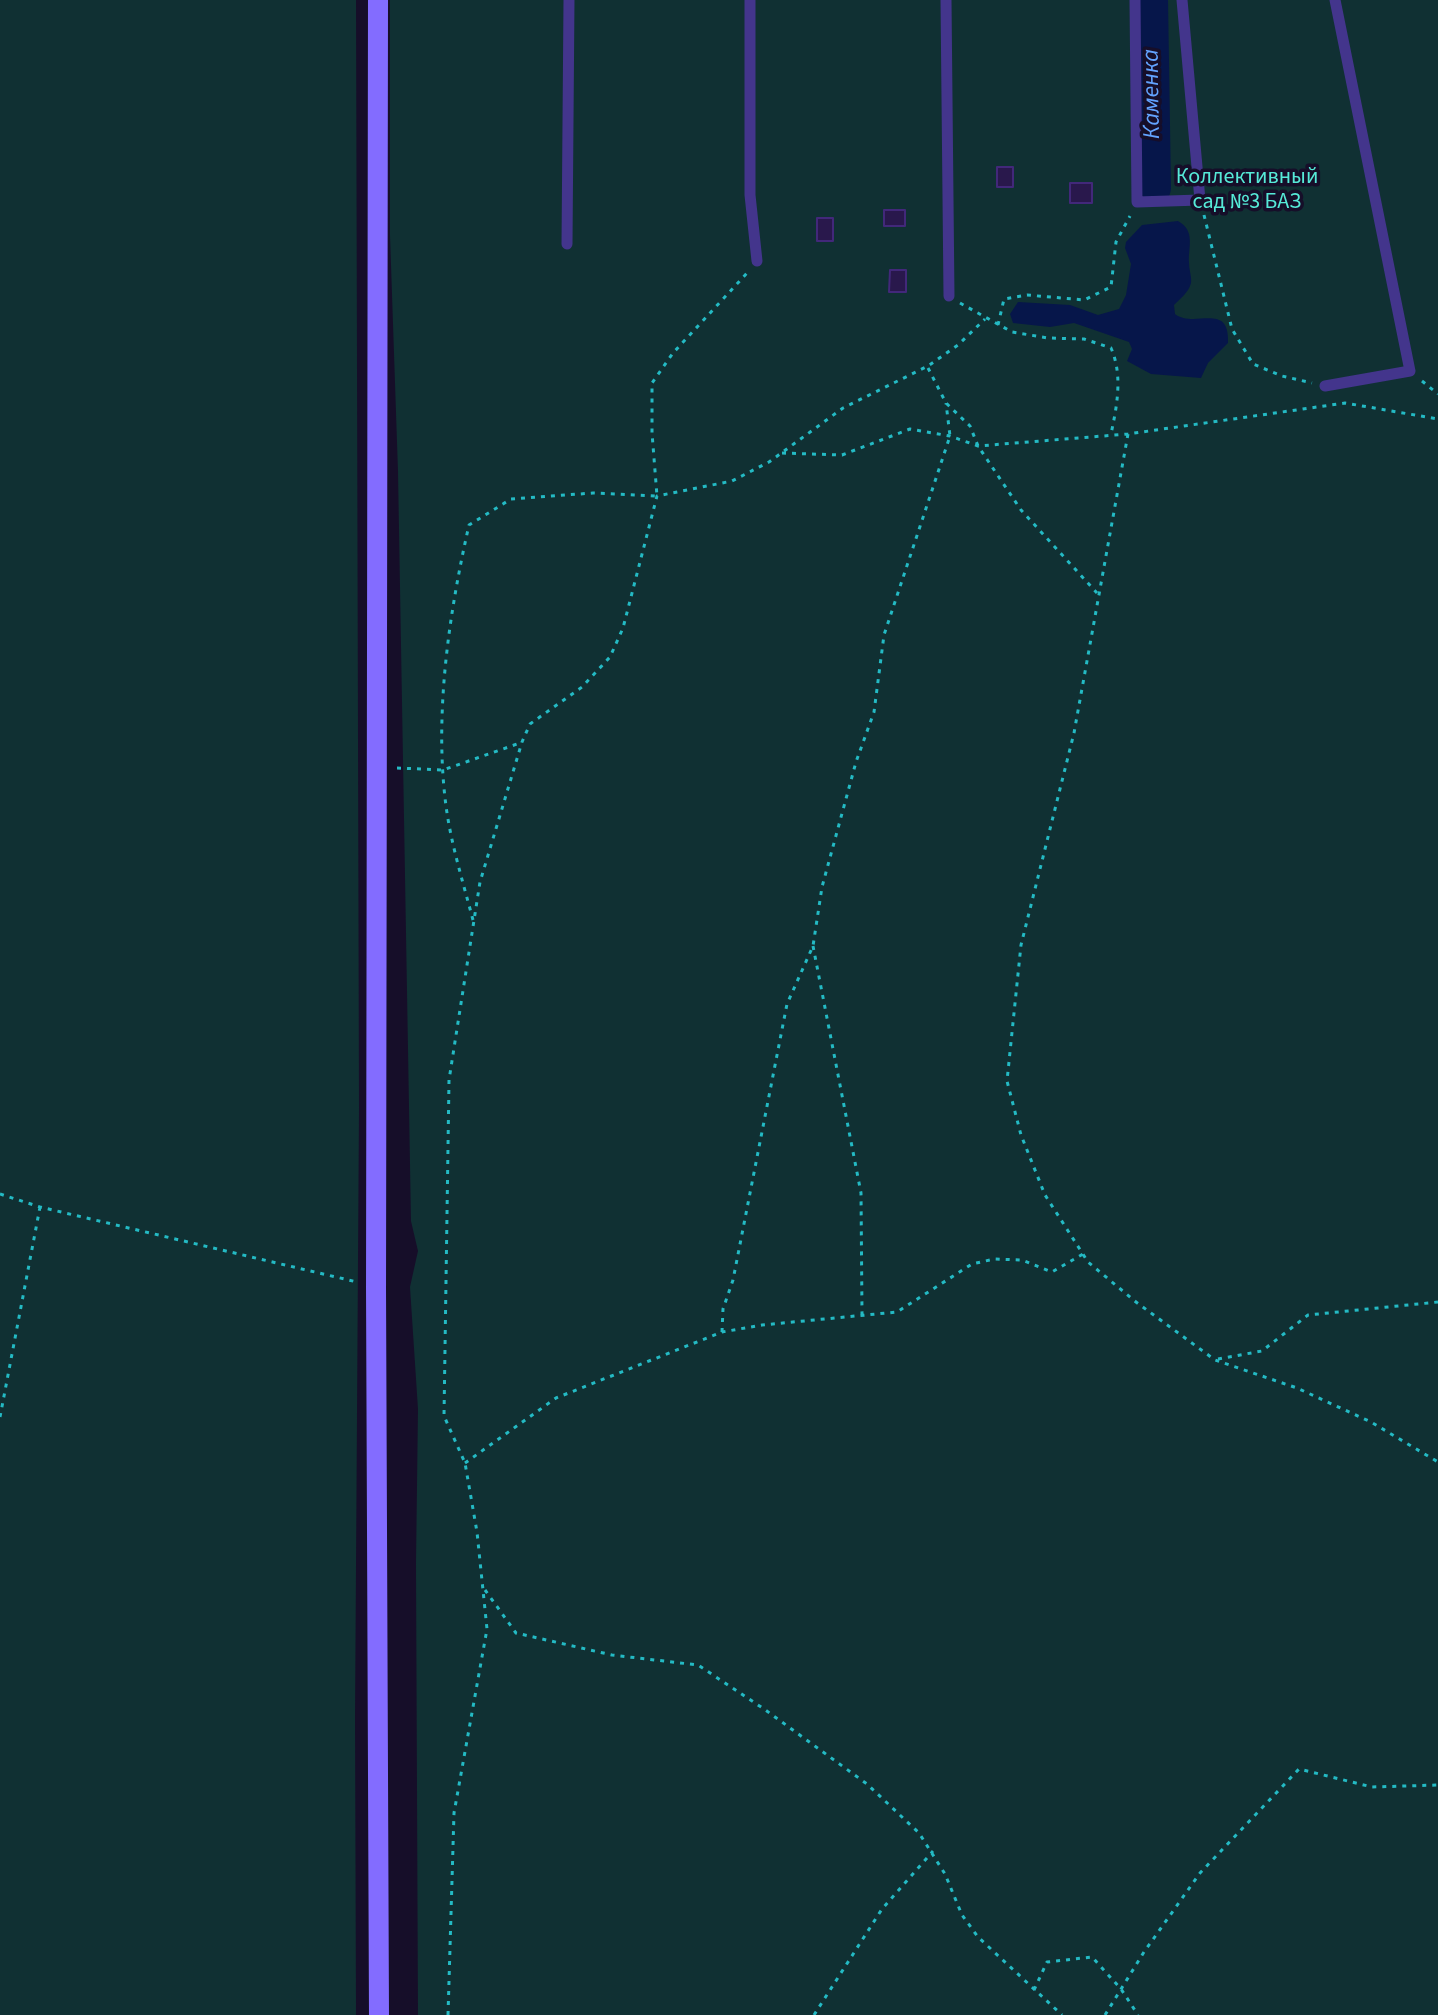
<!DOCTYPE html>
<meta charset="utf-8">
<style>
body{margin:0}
canvas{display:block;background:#160e29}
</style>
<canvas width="1438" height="2015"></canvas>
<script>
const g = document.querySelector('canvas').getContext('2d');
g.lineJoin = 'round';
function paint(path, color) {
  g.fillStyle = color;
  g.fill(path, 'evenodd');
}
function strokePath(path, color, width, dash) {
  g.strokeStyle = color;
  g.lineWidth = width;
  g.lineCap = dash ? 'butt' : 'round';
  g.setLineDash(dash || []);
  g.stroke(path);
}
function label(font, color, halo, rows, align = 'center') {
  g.font = font + ' "Source Sans 3",sans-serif';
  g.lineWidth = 7;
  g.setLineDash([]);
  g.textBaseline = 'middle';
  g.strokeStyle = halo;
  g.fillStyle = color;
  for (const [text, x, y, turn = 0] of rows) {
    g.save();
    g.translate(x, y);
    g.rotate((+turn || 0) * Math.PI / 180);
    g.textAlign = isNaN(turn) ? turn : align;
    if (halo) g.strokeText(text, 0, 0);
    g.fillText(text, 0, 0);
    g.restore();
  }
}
paint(new Path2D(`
 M0,0H356L359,1107L355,1717L356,2015H0Z
 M390,0H1438V2015H418L416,1564L418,1409L410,1287L418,1251L411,1221L398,471L390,235Z`), '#103033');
paint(new Path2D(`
 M1178,221C1196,231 1188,247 1189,263C1189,270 1192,277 1191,283C1189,292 1180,299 1174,305L1175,314C1194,329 1230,301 1228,343L1208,363L1201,378L1151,374L1127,361L1132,349L1129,342L1074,323L1050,327L1013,323L1010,314L1018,302L1070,305L1098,315L1119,309L1126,295L1131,264L1125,248L1126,242L1142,225Z`), '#06164a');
strokePath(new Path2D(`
 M1151,0L1154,188`), '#06164a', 34);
const building = new Path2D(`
 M997,167H1013V187H997Z
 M1070,183H1092V203H1070Z
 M884,210H905V226H884Z
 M817,218H833V241H817Z
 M890,270H906V292H889Z`);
paint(building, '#29184c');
strokePath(building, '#42287a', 2);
strokePath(new Path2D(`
 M1204,215L1232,329L1253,364L1282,376L1312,383
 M960,303L1012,332L1048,338L1084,339L1111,348C1123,375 1117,406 1111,434
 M998,325L1004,299L1027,295L1084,300L1111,287L1116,242L1130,216
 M928,368L946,403L970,426L978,446L1021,510L1097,593
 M1422,381L1438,394
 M1128,434L1074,733L1021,945L1007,1081L1021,1135L1045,1195L1088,1262L1136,1302L1215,1360L1297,1388L1371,1422L1438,1462
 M782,453L842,455L910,429L950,436L978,446L1128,434L1345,403L1438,419
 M397,768L443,770L520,743
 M473,920C463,882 451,844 446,806C434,715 449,613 469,525L511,499L593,493L657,496L652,433V383L673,353L748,272
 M813,946L861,1193L862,1314
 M0,1194L40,1207L357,1282
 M722,1332L723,1309L733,1280L787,1004L813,946L822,887L856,762L874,712L884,635L950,436L946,403
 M1218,1359L1262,1351L1308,1315L1438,1302
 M0,1417L40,1207
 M465,1463L556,1398L722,1332L762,1325L897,1312L972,1264L994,1259L1022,1260L1052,1272L1083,1254
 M485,1590L516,1633L612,1655L698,1665L764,1709L867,1784L919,1833L945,1874L962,1915L978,1937L1062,2015
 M1034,1990L1047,1962L1092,1957L1121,1989L1138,2015
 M448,2015L454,1813L487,1629L477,1532L465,1463L444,1416L449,1080L480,882L522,742L530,724L582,687L610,657L623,628L657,496L732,481L769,462L843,408L928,366L958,345L985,319
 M814,2015L882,1909L933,1851
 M1105,2015L1144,1952L1200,1873L1299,1769L1372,1787L1438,1785`), '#24bac4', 3, [4, 6]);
strokePath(new Path2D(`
 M750,0V195L757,261
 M946,0L949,296
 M1135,0L1137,202L1200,200L1182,0
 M567,244L569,0
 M1325,386L1410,371L1335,0`), '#43358c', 11);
strokePath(new Path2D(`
 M378,0L376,1286L379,2015`), '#836cff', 20);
label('22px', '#56ead8', '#160e29', [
 ["Коллективный",1247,178],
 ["сад №3 БАЗ",1247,203]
]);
label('italic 24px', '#63a3ff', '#160e29', [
 ["Каменка",1153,94,-91]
]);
</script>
